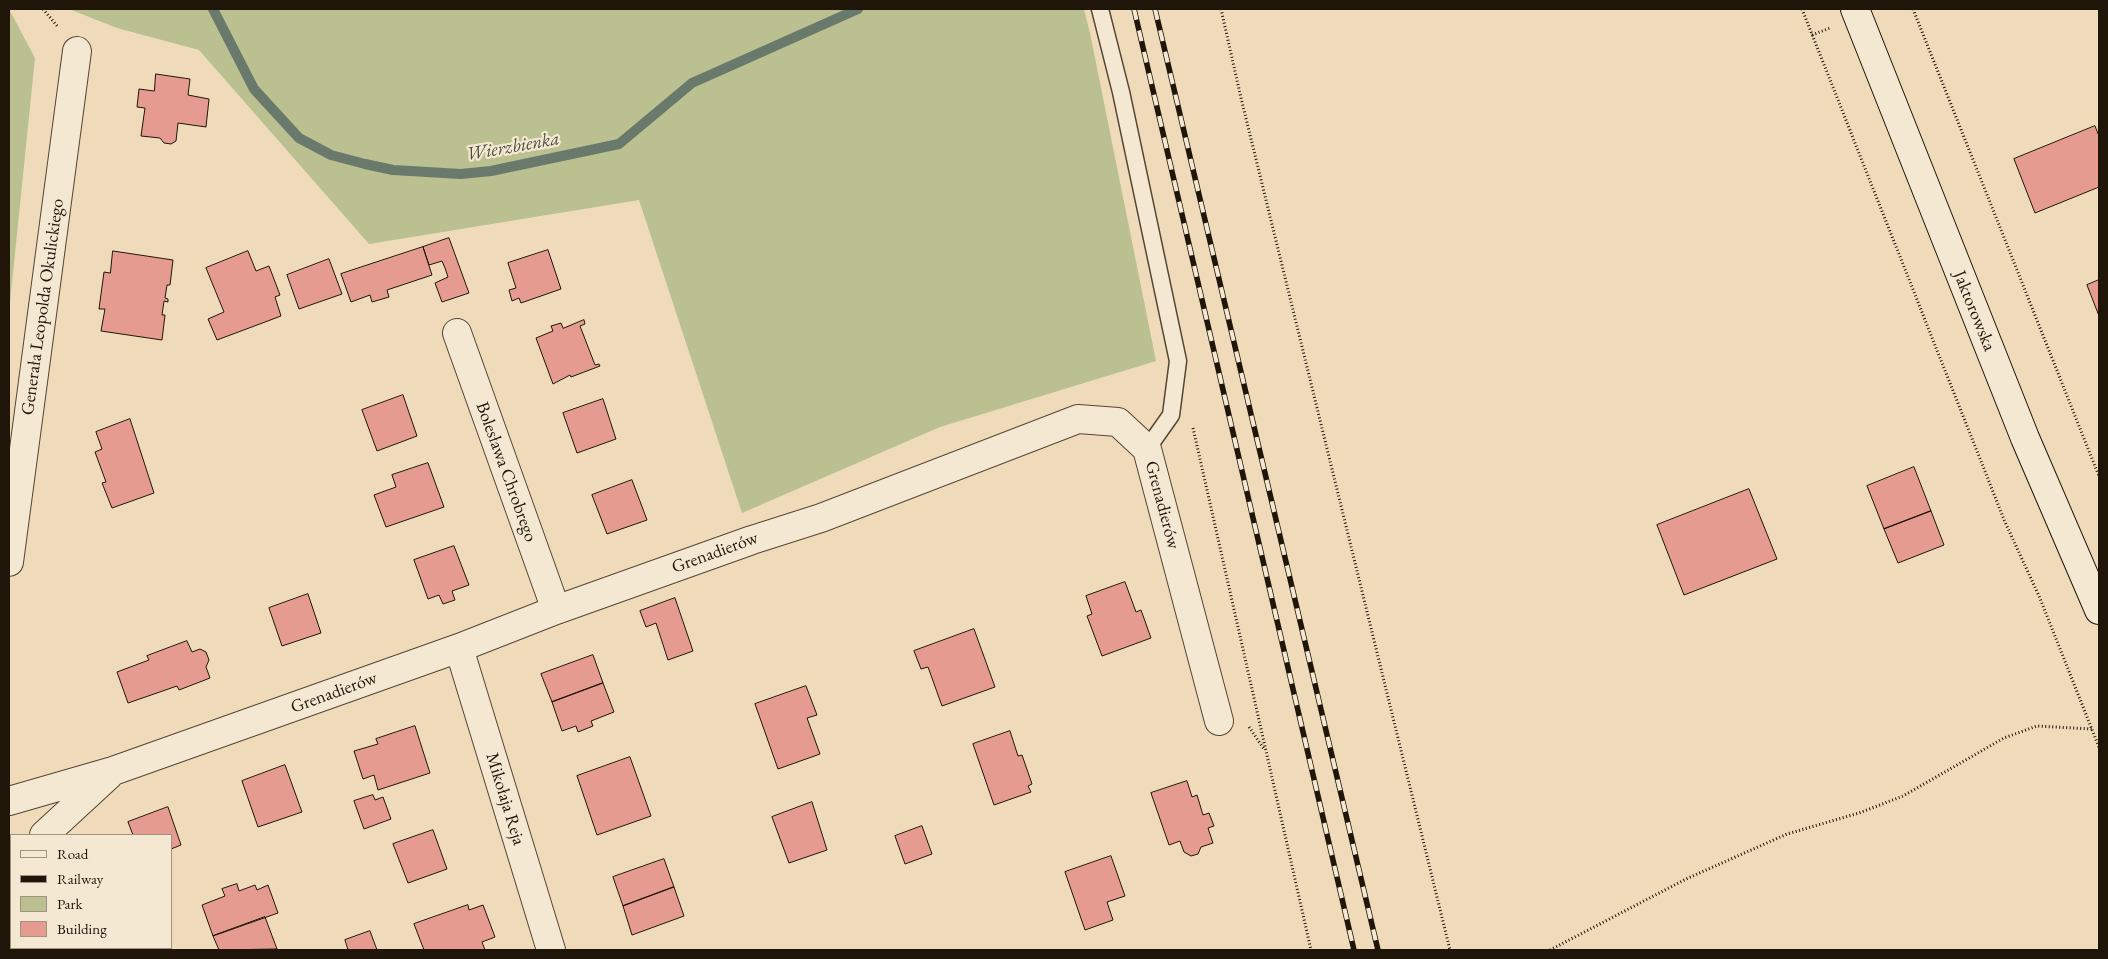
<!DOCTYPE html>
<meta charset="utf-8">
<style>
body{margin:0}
#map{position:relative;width:2108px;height:959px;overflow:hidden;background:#efdbba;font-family:"EB Garamond",serif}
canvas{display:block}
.frame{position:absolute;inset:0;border:10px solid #1f1509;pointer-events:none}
.legend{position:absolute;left:10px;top:834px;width:162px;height:115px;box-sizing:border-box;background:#f5e8d2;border:1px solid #9f9482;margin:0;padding:6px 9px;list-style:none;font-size:15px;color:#1f1509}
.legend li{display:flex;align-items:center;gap:10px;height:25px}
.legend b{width:25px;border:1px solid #9f9482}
</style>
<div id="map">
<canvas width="2108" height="959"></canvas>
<div class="frame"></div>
<ul class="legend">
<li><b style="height:6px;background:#f5e8d2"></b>Road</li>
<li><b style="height:6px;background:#1f1509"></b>Railway</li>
<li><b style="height:14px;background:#bac08f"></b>Park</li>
<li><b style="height:14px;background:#e69b91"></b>Building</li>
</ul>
</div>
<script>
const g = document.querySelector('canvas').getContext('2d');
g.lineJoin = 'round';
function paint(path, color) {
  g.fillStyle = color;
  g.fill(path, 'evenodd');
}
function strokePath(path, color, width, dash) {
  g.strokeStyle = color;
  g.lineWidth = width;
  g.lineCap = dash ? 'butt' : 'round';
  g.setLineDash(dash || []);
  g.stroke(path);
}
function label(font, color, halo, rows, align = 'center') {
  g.font = font + ' "EB Garamond",serif';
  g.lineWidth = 4.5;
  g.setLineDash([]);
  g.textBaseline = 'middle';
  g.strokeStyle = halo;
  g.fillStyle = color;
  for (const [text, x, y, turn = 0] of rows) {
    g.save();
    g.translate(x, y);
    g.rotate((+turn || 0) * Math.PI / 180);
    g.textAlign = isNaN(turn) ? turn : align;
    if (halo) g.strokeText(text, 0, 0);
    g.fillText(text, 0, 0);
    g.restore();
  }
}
paint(new Path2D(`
 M9,9L35,58L9,312Z
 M69,9H1084L1090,33L1156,361L940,427L742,513L639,200L369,244L199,50L117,28Z`), '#bac08f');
strokePath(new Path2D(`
 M213,9L254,89L299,138L331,155L365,164L393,170L461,174L491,171L619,144L692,83L858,9`), '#69796b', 10);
const building = new Path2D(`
 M156,74L190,79L188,95L209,99L206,127L178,123L176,141L171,144L164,143L160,138L141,136L145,108L137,107L139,89L154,91Z
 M2095,126L2099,136V187L2035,213L2014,159Z
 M449,238L469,293L442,302L435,283L448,277L445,268L442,261L429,265L423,247Z
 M423,247L432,275L387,290L389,297L372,302L370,295L351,302L341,274Z
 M548,250L561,289L521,303L519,298L512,301L509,290L516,288L508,263Z
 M113,251L173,260L170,285H167L165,298L168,299V302L164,301L162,315H165L162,340L101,331L105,309H99L104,272L110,273Z
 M248,251L256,271L269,266L280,295L275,297L281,316L217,340L208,319L224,312L206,268Z
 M329,259L342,294L299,309L287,275Z
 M2099,280V316L2087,285Z
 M584,320L585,324L580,326L595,365L599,364L600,366L571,377L570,375L553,384L536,338L553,331L551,326L561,323L563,328Z
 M403,395L417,436L377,451L362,410Z
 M603,399L616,439L577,453L563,413Z
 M130,419L154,493L112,508L102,483L106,482L95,452L102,449L96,432Z
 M428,463L444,507L386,527L374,495L396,487L392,475Z
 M1914,467L1931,511L1884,529L1867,486Z
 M632,480L647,520L607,534L592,495Z
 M1749,489L1777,559L1684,595L1657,525Z
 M1931,511L1944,545L1898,563L1884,529Z
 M454,546L469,585L452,591L455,600L443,604L439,595L428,599L414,560Z
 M1125,582L1136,612L1141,610L1151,638L1102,656L1087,616L1092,614L1086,596Z
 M308,594L321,633L282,646L269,608Z
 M675,598L693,651L668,660L656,623L646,627L640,611Z
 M974,629L995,687L942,706L928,667L921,669L914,651Z
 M187,641L192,652L200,649L206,652L209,660L206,667L210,678L179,690L177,686L128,703L117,672L149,660L147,656Z
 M593,655L603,683L552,702L541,674Z
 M603,683L614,712L591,721L593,726L578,732L576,726L562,731L552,702Z
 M806,686L817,715L807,718L820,754L778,769L755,704Z
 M415,726L430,773L378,790L374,775L363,779L354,751L378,744L376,739Z
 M1010,731L1018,756L1022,755L1032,784L1028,786L1031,792L994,805L973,744Z
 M630,757L651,816L597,835L577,776Z
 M285,765L302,812L258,827L242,781Z
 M1187,781L1192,797L1197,795L1203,815L1209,813L1214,826L1208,828L1213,843L1201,847L1198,854L1191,856L1184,852L1180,841L1169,845L1151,793Z
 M373,795L375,800L383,797L391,819L364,829L354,801Z
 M812,802L827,850L789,863L772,817Z
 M168,807L181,845L171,849V835H133L128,822Z
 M922,826L932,854L905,864L895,836Z
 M433,830L447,869L408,883L393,844Z
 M1111,856L1125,896L1107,902L1113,920L1085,930L1065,872Z
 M664,859L674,887L623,906L613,877Z
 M237,884L239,891L255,885L257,890L268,885L278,913L213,936L202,905L225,896L222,889Z
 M674,887L684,916L632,935L623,906Z
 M468,905L469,910L483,905L495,937L482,942L485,950H424L414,924Z
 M265,917L277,949L219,950L213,936Z
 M370,931L377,950H348L345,940Z`);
paint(building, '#e69b91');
strokePath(building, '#1f1509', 1);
const service = new Path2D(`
 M1100,9L1121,92L1178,361L1171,415L1147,449`);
const minor = new Path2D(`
 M457,333L556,610
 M9,562L77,51
 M459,648L551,950
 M9,801L113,771L459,648L556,610L752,540L821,518L1078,419L1118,422L1147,449L1219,721
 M44,835L109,775
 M9,887L11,884
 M127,948L129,950`);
const secondary = new Path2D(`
 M1855,9L2025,438L2099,610`);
strokePath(service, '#534635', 19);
strokePath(minor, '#534635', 30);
strokePath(secondary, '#1f1509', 30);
strokePath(new Path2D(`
 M43,9L58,27
 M1221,9L1241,98L1450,950
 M1802,9L2005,522L2039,596L2099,747
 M1913,9L2099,476
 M1812,35L1830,28
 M1193,428L1311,950
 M1249,727L1264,749
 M1550,950L1686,879L1787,834L1859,813L1903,796L2004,738L2037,726L2092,729`), '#1f1509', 3, [1, 2.5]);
strokePath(service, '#f5e8d2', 16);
strokePath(minor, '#f5e8d2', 28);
strokePath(secondary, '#f5e8d2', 28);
const rail = new Path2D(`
 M1134,9L1354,950
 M1155,9L1378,950`);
strokePath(rail, '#1f1509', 5.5);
strokePath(rail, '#f5e8d2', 4, [11]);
label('18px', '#1f1509', '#f5e8d2', [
 ["Generała Leopolda Okulickiego",43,307,-82],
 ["Jaktorowska",1974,311,68],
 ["Bolesława Chrobrego",506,472,70],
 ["Grenadierów",1162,505,75],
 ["Grenadierów",715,553,-20],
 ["Grenadierów",334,693,-20],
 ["Mikołaja Reja",505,799,73]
]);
label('italic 19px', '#4a4f42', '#f5e8d2', [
 ["Wierzbienka",513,147,-10]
]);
</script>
